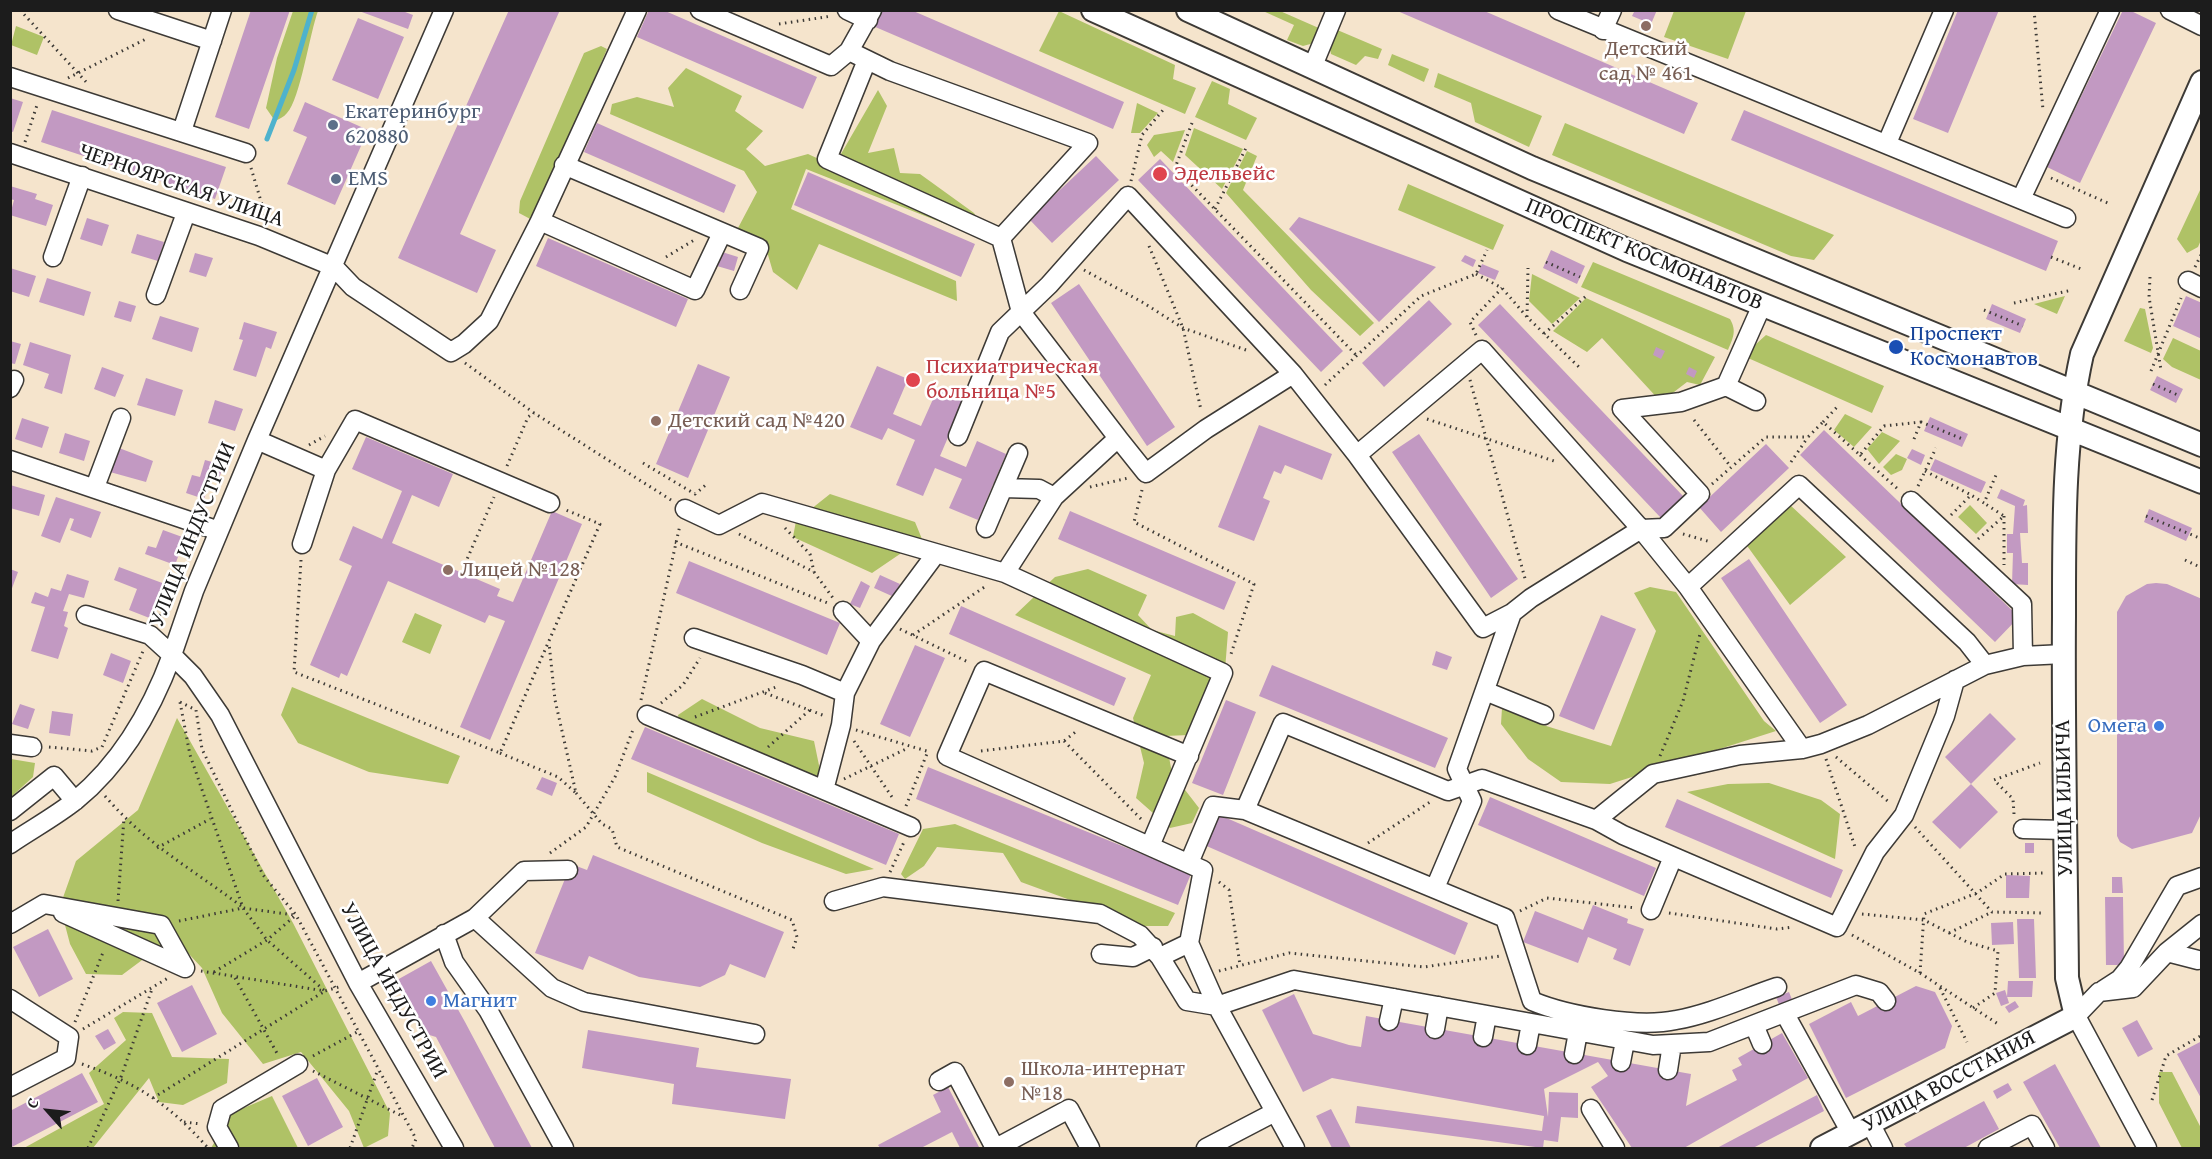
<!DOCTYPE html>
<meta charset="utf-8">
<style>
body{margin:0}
#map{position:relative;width:2212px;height:1159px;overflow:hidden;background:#f5e4cc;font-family:"Gentium Book Plus",serif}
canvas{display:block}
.frame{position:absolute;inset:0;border:12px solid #1c1c1c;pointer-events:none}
.north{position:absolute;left:18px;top:1081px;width:60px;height:60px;-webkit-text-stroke:4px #fff;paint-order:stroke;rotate:297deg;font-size:16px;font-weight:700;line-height:24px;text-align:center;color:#1c1c1c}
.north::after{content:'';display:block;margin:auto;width:21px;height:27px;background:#1c1c1c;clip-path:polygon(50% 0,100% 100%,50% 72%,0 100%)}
</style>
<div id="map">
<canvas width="2212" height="1159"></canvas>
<div class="frame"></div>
<div class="north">С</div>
</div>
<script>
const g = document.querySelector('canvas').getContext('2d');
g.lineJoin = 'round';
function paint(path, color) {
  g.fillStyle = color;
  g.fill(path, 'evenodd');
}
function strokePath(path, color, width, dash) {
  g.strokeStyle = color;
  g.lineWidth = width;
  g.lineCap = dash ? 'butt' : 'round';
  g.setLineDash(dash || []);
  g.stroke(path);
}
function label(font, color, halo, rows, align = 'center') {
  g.font = font + ' "Gentium Book Plus",serif';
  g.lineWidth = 5;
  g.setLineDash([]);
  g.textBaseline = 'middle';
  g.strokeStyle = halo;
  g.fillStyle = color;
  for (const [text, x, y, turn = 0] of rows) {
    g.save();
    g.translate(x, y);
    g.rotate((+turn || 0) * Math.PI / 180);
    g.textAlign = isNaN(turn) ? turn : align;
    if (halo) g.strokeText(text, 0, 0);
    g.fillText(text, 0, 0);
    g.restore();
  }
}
paint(new Path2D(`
 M293,11H318C310,32 300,100 287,113C284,117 279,119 275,121L266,108L277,58Z
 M1059,11L1175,65L1173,79L1196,88L1185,114L1039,51Z
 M1263,11H1280L1321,29L1314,43L1303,46L1287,40L1294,25Z
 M1674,11H1746L1728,59L1664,37Z
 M16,26L44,37L37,55L11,45Z
 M1335,29L1382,49L1378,59L1365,56L1356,65L1331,54L1329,44Z
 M601,46L607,49L534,221L519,213L520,201L584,53Z
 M1392,54L1429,69L1424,82L1388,65Z
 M686,68L742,96L735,111L763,131L746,149L765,166L808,154L834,166L878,90L887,106L868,153L894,148L900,173L920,174L974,213L991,242L806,169L791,209L956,281L957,301L819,244L797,290L773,272L768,255L738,228L757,192L744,171L610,114L612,104L637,97L674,107L668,88Z
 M1438,73L1542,116L1529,147L1475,122L1471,103L1434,87Z
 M1212,81L1230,89L1228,104L1257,118L1246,140L1195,117Z
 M1137,103L1158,113L1140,133H1131Z
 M1565,123L1834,235L1814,260L1791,256L1552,155Z
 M1194,128L1243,149L1222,189L1185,155Z
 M1185,130L1173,162L1161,151L1154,157L1147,145L1154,135Z
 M1247,151L1257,156L1243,190L1374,323L1360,336L1311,290L1226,193Z
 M1408,184L1504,225L1493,250L1398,210Z
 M2201,188V240L2198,247L2187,253L2177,239Z
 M1593,262L1730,319C1737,331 1733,338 1728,350L1581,287Z
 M1532,274L1580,298L1552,324L1529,301Z
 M2065,296L2057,314L2034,304Z
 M1586,298L1715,357L1700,385L1687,382L1661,402L1602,338L1587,352L1553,331Z
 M2140,308L2145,309L2153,348L2151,353L2124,341Z
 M1766,335L1884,386L1872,413L1748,358L1756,344Z
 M2173,338L2201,351V380L2172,367L2163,359Z
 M1845,414L1872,427L1854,447L1834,430Z
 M1882,432L1900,441L1879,464L1867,449Z
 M1896,454L1907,459L1902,470L1891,475L1883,467Z
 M830,494L915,522L922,539L872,573L793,537L796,521Z
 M1789,504L1846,557L1790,605L1745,543Z
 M1970,505L1987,523L1976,534L1958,517Z
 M1088,569L1147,595L1138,615L1152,630L1175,636L1176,617L1193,613L1228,632L1223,695L1189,735L1165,736L1172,773L1199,808L1192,823L1170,828L1136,798L1144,763L1133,718L1151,675L1015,615L1055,577Z
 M1650,587L1676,592L1764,721L1776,731L1610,784L1561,782L1528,759L1501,724L1502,708L1543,725L1611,746L1656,631L1634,593Z
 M415,613L442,625L430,654L402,642Z
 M292,687L460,756L448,784L369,772L298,743L281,715Z
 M702,699L760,728L814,741L821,775L789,780L682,737L678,715Z
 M177,718L293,923L390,1113L388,1136L364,1148L349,1111L301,1052L263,1064L222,1013L202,968L173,937L122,975L86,974L70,944L60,906L76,861L138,810Z
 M11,759L35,763L33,777L11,797Z
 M647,772L874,869L846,874L762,843L647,792Z
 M1769,783L1821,800L1840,814L1835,859L1687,792L1728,784Z
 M955,824L1175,913L1168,926H1141L1021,882L1003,853L937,847L924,866L905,879L901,874L923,829Z
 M123,1012L152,1013L172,1057L229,1059L227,1083L183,1105L159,1102L149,1078L93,1148H24L104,1104L89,1073L126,1040L114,1018Z
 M2159,1072H2172L2201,1128V1148H2182L2159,1103Z
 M272,1096L298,1148H211L232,1113Z`), '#afc266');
strokePath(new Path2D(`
 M267,139L294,70L312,10`), '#4eb2cd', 5);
paint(new Path2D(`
 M251,10H290L249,129L215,117Z
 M400,10L413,15L408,29L359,11Z
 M509,10H560L460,234L496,250L477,293L398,258Z
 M649,10H663L817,77L803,109L637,37Z
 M879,10H911L1124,102L1113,129L873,26Z
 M1395,10H1482L1698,103L1684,134Z
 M1635,10H1657L1651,24L1632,16Z
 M1958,10H1999L1948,133L1913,119Z
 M2123,10H2129L2156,23L2080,183L2047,167Z
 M358,18L404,37L378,99L332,80Z
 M10,98L23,102L13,132L10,131Z
 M305,102L368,130L335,205L287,184L307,137L293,131Z
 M52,110L226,167L215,199L41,142Z
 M1744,110L2058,241L2046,271L1731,140Z
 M597,123L736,185L724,213L584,152Z
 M1096,156L1119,180L1052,243L1029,219Z
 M1160,159L1343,351L1321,372L1138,180Z
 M808,172L975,244L961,277L794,205Z
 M10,186L37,194L35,199L53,205L46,226L10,215L14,200L10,199Z
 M1299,217L1436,267L1379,322L1289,229Z
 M87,218L109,225L102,246L80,239Z
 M137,234L164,242L158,261L131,253Z
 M548,238L688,299L676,327L536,266Z
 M1551,250L1585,266L1577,284L1543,268Z
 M722,252L738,257L734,271L717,266Z
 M195,253L213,258L206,277L189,272Z
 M1465,255L1476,260L1473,267L1461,261Z
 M1482,264L1499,271L1495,280L1478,273Z
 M10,268L36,276L29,297L10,291Z
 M47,278L91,292L84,316L39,302Z
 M1079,284L1175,427L1147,446L1051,303Z
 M2186,296L2202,303V339L2173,326Z
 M1429,300L1452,324L1384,387L1362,363Z
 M119,301L136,306L131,322L114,317Z
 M1500,304L1683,496L1661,518L1478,325Z
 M1992,304L2026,319L2020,333L1986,319Z
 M160,316L199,328L192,352L152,339Z
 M244,322L277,332L271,349L266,347L256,377L233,370L243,340L239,339Z
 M10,341L21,344L15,364L10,363Z
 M30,342L71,355L62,394L44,388L49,374L23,365Z
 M1656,347L1665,351L1661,359L1653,355Z
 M698,364L730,377L688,478L656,464Z
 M877,366L908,379L893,414L921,426L938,388L964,400L940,456L966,467L977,441L1006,454L978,520L949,508L962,479L935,468L923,496L896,485L915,440L888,428L882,440L850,427Z
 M102,367L124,375L115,397L94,389Z
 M1689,367L1697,371L1694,378L1686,374Z
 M2157,376L2183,389L2176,403L2150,390Z
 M146,378L183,390L175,416L137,405Z
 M215,400L243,409L235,431L208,423Z
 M1930,417L1968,434L1962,447L1924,431Z
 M22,418L49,427L42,448L15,439Z
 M1259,425L1332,454L1322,480L1285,465L1281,474L1274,471L1263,498L1270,501L1254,541L1218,527Z
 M1824,430L2019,617L1995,642L1800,455Z
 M65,433L90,441L84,461L59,453Z
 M1419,434L1518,579L1491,598L1392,452Z
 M366,437L453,474L439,507L412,495L392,543L500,589L497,596L513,602L552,511L582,524L490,740L460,727L505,621L489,615L485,623L388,581L347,676L341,673L339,678L310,665L352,566L339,560L353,526L382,539L402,491L352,469Z
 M1766,444L1789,468L1721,532L1699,507Z
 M119,448L153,461L146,482L110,472Z
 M1912,449L1925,455L1921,465L1907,458Z
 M1935,459L1986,482L1981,493L1930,470Z
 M205,460L223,465L218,483L210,480L204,499L186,493L192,475L200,477Z
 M10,485L45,495L39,516L10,508Z
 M2001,489L2025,500L2023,506L2027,505L2028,533H2020L2022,563H2028V585L2012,584L2013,553H2007V534H2013L2015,506L1997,498Z
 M56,497L101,512L91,538L70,530L74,519L70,518L60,543L41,536Z
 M2149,509L2192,528L2186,541L2144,522Z
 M1070,511L1236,582L1224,610L1058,539Z
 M163,530L185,538L175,565L145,554L148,546L156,548Z
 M1749,559L1847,705L1820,723L1721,578Z
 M689,561L840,623L827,655L676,593Z
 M119,567L165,584L152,619L129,610L137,589L114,580Z
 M10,569L18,572L11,591H10Z
 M67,574L89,581L84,598L69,594L63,611L68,612L64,626L68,628L58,659L31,651L45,607L31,603L35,592L48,597L51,588L61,591Z
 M880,575L900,584L894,597L874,588Z
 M861,581L870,586L860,608L850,604Z
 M2156,583L2167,584L2202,599V812L2192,833L2132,849L2120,842L2117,836V612L2126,596L2147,584Z
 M961,606L1126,678L1114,706L949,634Z
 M1601,615L1636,629L1594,730L1559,716Z
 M915,645L945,658L910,737L880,724Z
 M1436,651L1452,657L1447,670L1432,665Z
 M111,653L131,661L123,683L103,675Z
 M1272,665L1448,738L1435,768L1259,696Z
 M1226,700L1256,712L1223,795L1192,783Z
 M20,704L35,709L28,729L12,724Z
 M52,711L73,714L70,736L49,733Z
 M1990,713L2016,739L1971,784L1945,757Z
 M645,727L899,834L886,865L631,759Z
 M928,767L1191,874L1178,905L916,799Z
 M542,777L557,783L552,796L536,789Z
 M1971,784L1998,812L1960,849L1932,822Z
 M1490,797L1656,868L1644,896L1478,825Z
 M1677,799L1843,870L1831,898L1665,827Z
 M1215,813L1468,923L1455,955L1202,844Z
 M2025,843H2034V853H2025Z
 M593,855L784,932L765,978L730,964L725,975L700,987L639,977L589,956L583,970L535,953L571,864L587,870Z
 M2006,875L2030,876L2029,898H2006Z
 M2112,877H2122L2123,893H2112Z
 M2105,897H2123L2124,965H2106Z
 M1593,905L1628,919L1627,923L1644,929L1630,966L1613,959L1617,949L1588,937L1578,963L1523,942L1535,911L1583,930Z
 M2017,919H2034L2036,978H2019Z
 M2013,922L2014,944L1992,945L1991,923Z
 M48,929L73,979L39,997L13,947Z
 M431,961L465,1022L532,1148H495L436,1037L426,1034L397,980Z
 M2008,981H2033L2032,997H2007Z
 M192,985L217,1034L182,1052L157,1003Z
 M1916,986L1935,992L1952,1026L1945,1048L1846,1098L1809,1024L1851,1002L1858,1016Z
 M2005,990L2009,1003L2001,1006L1996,993Z
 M1789,992L1793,1002L1780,1007L1776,997Z
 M1294,994L1313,1034L1349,1045L1361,1047L1366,1016L1691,1074L1686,1106L1737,1080L1732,1070L1742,1065L1738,1058L1782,1033L1808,1078L1684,1148H1632L1591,1087L1608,1076L1598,1062L1544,1089L1548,1117L1549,1092L1578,1093V1118L1561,1117L1558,1142L1544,1140L1543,1148L1355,1123L1357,1106L1542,1131L1544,1116L1332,1078L1303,1092L1262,1010Z
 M2015,1001L2019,1007L2009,1013L2005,1007Z
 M2137,1020L2153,1049L2138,1057L2122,1028Z
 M108,1029L116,1043L104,1050L95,1036Z
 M588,1030L699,1048L696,1067L791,1079L785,1119L672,1104L674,1084L582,1068Z
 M2202,1041V1100L2177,1054Z
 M2055,1064L2101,1148H2060L2023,1082Z
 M82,1073L98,1102L10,1148V1111Z
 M317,1078L343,1127L308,1146L282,1096Z
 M2008,1083L2012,1090L1997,1099L1993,1091Z
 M948,1087L979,1147L960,1148L952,1132L921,1148H880L878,1145L941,1112L933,1095Z
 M1817,1095L1824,1111L1753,1148H1717Z
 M1984,1101L1999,1129L1964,1148H1907L1904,1144Z
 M1331,1109L1351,1148H1332L1316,1116Z`), '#c299c2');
const minor = new Path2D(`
 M118,10L212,41
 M444,10L257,440L194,591L172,655L193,676L220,715L358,983L454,1148
 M700,10L831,66L849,51L872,10
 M847,10L868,20
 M1558,10L2066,218
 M2170,10L2202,26
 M1603,30L1612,10
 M849,51L890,71L1088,143L1001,238
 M867,60L827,159L1001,238
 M1312,68L1336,10
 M10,77L246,153
 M182,131L222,10
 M1887,143L1944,10
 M10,153L259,236L334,267L353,287L451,352L464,344L489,321L540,221L637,10
 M564,165L759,248L740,290
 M2021,199L2110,10
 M540,221L695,290L722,233
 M1001,238L1021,312L1118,438
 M53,257L82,176
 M2188,281L2202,288
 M156,295L186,213
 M1293,374L1357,455L1483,628L1512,613L1531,598L1641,529L1482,350L1357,455
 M1726,386L1756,401
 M10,388L14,380
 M1622,409L1681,402L1726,386L1762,305
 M1622,409L1700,494L1664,528L1641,529
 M257,440L326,470L302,544
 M1018,453L1003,488L1039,489L1054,497
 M10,460L219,531
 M326,470L355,420L550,503
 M95,487L121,418
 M1911,501L2022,604L2023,656
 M685,509L719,525L762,503L1005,573L1054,497L1118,438L1146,473L1206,429L1293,374L1128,196L1049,285L1000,332L958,436
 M986,528L1003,488
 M1641,529L1688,587L1802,749
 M1005,573L1223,673L1150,846
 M1688,587L1799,485L1967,642L1985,665
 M843,611L871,641
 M1485,691L1544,715
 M845,693L871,641L935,555
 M647,715L824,790L841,725L845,693L802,675L694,638
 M10,744L32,747
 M1189,756L984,671L947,756L1203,870L1189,943
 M824,790L911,827
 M1245,810L1283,723L1448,791L1482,779L1596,820L1623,835L1837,927L1875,852L1904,815L1945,716L1955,680
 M10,811L54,776L75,801
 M1596,820L1653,774L1740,755L1802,749L1821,744L1868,725L1985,665L2023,656L2064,654
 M2023,829L2065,830
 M10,844C32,829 56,816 76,800C121,763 152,709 172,655L150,635L86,615
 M1189,863L1213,806L1245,810L1505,918L1532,1001C1568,1016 1638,1028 1676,1020C1710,1014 1744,998 1777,987
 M1435,888L1472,801L1457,769L1512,613
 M834,901L883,887L1100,914L1140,935L1160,957L1189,943
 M1651,910L1673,857
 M63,913L185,968
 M475,918L552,988L584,1002L755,1034
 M10,924L44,904L161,925L185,968
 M444,934L454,962L488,1010L564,1148
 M1189,943L1217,1006L1295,1148
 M2167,952L2198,960
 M1101,954L1133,957L1153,947
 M1160,957L1187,1001L1217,1006L1294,980L1653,1045L1709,1042L1856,985L1879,992L1886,1001
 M358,983L475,918L524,871L568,870
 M2103,990L2120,979L2129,968L2177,886L2202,877
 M10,999L69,1037L66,1058L10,1087
 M1785,1014L1851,1133
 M1389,1021L1394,998
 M1754,1025L1762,1044
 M1435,1029L1439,1006
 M1483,1037L1487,1015
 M1527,1045L1531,1023
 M1574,1054L1578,1032
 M1621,1062L1625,1041
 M1668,1070L1672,1044
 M939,1081L955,1072L995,1148
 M1591,1109L1615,1148
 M1870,1123L1883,1148
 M229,1148L217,1127L222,1109L298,1064
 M996,1148L1069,1109L1090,1148
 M1206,1148L1275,1112
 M1988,1148L2032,1125L2045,1148
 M2147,1148L2076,1016L2099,992L2133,988L2167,952L2202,924`);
const major = new Path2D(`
 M1093,10L1627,250L2202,482
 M1188,10L1532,168L2202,445
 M1822,1148L2076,1016L2067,978C2066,858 2063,737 2064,617C2064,529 2063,439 2082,354L2202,82`);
strokePath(minor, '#3d3a36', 21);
strokePath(major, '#3d3a36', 26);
strokePath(new Path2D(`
 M20,10L88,84
 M2034,10L2043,110
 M779,24L832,16
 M68,78L148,38
 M1192,123L1175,168L1357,356
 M25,142L38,102
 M251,168L266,218
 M2051,178L2110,204
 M1131,181L1142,135L1163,110
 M1215,209L1246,148
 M1149,246L1183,328L1201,410
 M666,257L696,239
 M2051,257L2081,269
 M1546,262L1580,277
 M2195,267L2202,253
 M1084,270L1142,302L1183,328L1246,350
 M1476,274L1502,288L1527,317L1581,369
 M2150,277L2149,297L2161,370
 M2014,303L2072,290
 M1984,310L2023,326
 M1527,317L1528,268
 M1544,334L1586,296
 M1476,335L1470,322L1502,288
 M465,363L534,413L671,500
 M2151,371L2181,298
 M1470,380L1526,582
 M2153,384L2180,396
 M1325,385L1421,296L1476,274L1487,250
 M1427,419L1557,462
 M1694,420L1731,467
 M1823,422L1838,406
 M1914,439L1921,422L1965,440
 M309,445L325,436
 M1860,455L1899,490
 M1791,462L1808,437
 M643,463L695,494L707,484
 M507,466L528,417L534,413
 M1925,471L1971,495
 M1712,484L1766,437H1808L1823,422L1860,455L1884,426L1921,422
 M1918,486L1936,448
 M1090,487L1128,478
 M1142,490L1134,522L1254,584L1230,657
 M1951,515L1971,495L1984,503L1996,475
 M2004,516V565
 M2146,516L2202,539
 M785,528L810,554L814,572
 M739,534L814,572L833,598
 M1683,534L1711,542
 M1978,539L2004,516L1984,503
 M675,542L830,604
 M301,560L294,672L500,753L600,524L566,510
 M2185,560L2202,568
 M465,564L494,497
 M157,621L182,570
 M900,629L970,663
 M913,635L986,586
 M765,693L825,716
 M641,700L680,525
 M180,702L196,710L202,749L263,875L296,915L416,1139L412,1148
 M661,703L683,685L700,658
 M695,717L779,686
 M856,730L930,752
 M854,741L894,800
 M1064,741L1143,821
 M49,747L92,751L102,747L143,651
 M768,747L811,709
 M981,751L1064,741L1078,730
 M500,753L558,777L576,793L555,700L549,643
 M1660,756L1683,701L1700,634
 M1836,757L1890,803
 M1826,759L1856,850
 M844,779L908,748
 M576,793L602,824L612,829L617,847L792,920L797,937L793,949
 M105,796C146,844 192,869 241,906
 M906,806L928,751
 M2014,814L2013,799L1994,780L2040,763
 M1915,827L1992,912L2043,913
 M1368,843L1430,802
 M157,848L210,819
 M550,853L586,827L615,777L634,727
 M890,872L904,842
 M1219,882L1229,890L1240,965
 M118,901L124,818
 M1520,911L1547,898L1636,908
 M1669,913L1777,929L1793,927
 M1862,914L1924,920L1967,942L1998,951L1995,993L1973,1008
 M179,921L243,908L294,915
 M1949,933L1992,912
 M1852,935L1920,973L1998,1024
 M201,971L325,991L342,986
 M1219,971L1289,953L1424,967L1500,956
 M214,972L267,940L296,915
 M1920,973L1924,914L1977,893L2005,874L2044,873
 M235,978L278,1055
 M1940,988L1967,1042
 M75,1022L104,950
 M83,1029L168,978
 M313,1056L359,1031
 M82,1064C137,1083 169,1104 208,1148
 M313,1071L404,1117
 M153,1098L325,991L267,940L243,908L190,755L180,702
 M2152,1100L2166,1056L2202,1035
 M184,1122L201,1124
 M88,1148L121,1077L152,989
 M350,1148L378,1069`), '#3d3a36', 3, [1.5, 4.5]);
strokePath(minor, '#fff', 18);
strokePath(major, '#fff', 22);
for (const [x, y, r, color] of [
 [1646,26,6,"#8d6e63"],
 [333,125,6,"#5c6f8a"],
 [1160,174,8,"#e0444e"],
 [336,179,6,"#5c6f8a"],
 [1896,347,8,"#1a4fb4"],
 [913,380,8,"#e0444e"],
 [656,421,6,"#8d6e63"],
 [448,570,6,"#8d6e63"],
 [2159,726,6,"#3f7fe0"],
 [431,1001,6,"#3f7fe0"],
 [1009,1082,6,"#8d6e63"]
]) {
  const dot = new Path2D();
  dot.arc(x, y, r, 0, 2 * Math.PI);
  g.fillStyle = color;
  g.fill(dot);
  strokePath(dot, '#fff', 2);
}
label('22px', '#785e54', '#fff', [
 ["Детский",1646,49,"center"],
 ["сад № 461",1646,74,"center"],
 ["Детский сад №420",668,421],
 ["Лицей №128",460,570],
 ["Школа-интернат",1021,1069],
 ["№18",1021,1094]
], 'left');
label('22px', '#4e5e75', '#fff', [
 ["Екатеринбург",345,112],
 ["620880",345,137],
 ["EMS",348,179]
], 'left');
label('22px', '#be3a42', '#fff', [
 ["Эдельвейс",1174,174],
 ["Психиатрическая",926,367],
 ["больница №5",926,392]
], 'left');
label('22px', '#1c1c1c', '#fff', [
 ["ЧЕРНОЯРСКАЯ УЛИЦА",181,186,19],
 ["ПРОСПЕКТ КОСМОНАВТОВ",1644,255,23],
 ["УЛИЦА ИНДУСТРИИ",193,535,-68],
 ["УЛИЦА ИЛЬИЧА",2065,798,-91],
 ["УЛИЦА ИНДУСТРИИ",393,991,61],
 ["УЛИЦА ВОССТАНИЯ",1949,1082,-28]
]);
label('22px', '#164399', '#fff', [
 ["Проспект",1910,334],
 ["Космонавтов",1910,359]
], 'left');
label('22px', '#366cbe', '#fff', [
 ["Омега",2147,726],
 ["Магнит",443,1001,"left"]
], 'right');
</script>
